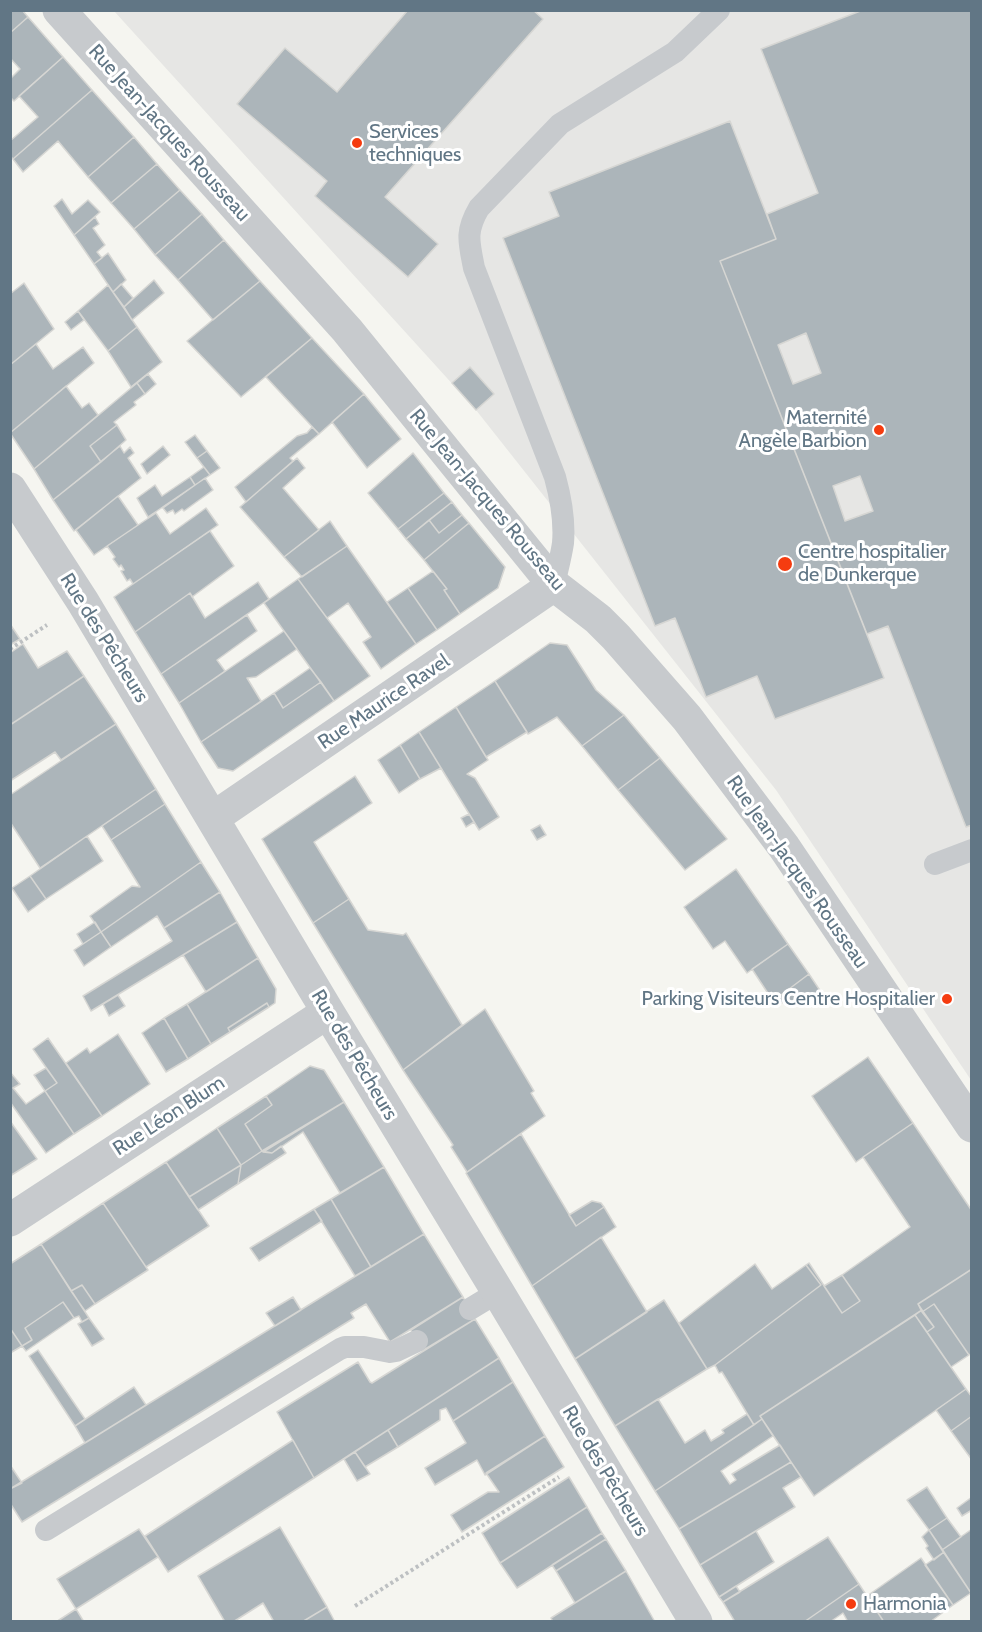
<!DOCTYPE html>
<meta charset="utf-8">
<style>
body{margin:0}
#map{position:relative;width:982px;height:1632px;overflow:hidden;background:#f5f5f0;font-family:Cabin,sans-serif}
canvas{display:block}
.frame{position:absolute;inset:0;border:12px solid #617685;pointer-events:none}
</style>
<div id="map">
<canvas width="982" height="1632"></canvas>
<div class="frame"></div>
</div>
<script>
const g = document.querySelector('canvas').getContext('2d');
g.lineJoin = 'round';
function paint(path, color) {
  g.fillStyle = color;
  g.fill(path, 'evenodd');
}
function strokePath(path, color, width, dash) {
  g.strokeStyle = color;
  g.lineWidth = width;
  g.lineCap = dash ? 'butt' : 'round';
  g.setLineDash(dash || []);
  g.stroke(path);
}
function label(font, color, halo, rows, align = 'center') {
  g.font = font + ' Cabin,sans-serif';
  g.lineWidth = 6;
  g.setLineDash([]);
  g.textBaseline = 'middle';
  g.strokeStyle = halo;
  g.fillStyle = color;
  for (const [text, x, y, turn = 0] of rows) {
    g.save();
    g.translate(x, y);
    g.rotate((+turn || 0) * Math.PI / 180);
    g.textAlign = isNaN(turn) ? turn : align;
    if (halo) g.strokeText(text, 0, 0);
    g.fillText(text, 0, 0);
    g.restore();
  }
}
paint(new Path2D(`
 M114,11H971V1080L776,790L476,410Z`), '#e6e6e4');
const building = new Path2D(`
 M10,10H22L28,17L10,33Z
 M408,10H533L543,19L385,197L438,244L408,277L315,196L327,181L237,104L285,48L337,92Z
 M863,10H972V825L966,827L888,626L867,634L720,261L776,239L767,214L818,193L761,49ZM806,333L821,373L793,384L778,345ZM860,476L873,511L845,521L833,486Z
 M28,17L63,57L14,101L10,97V79L20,69L10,58V33Z
 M63,57L92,90L13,159L10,156V141L38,117L19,96Z
 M92,90L134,137L88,177L58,141L23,172L13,159Z
 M730,121L776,239L720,261L884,678L775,719L757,676L706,697L675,618L655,626L503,238L559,216L549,192Z
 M134,137L157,164L111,203L88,177Z
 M157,164L180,190L134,229L111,203Z
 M180,190L202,214L155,255L134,229Z
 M62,199L72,214L88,200L100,212L74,235L54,206Z
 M202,214L224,240L178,280L155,255Z
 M95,217L99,224L93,228L105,245L97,252L102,258L94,264L74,235Z
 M224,240L260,281L213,320L178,280Z
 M108,253L126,280L113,292L94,264Z
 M154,280L164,293L132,320L124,307Z
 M260,281L312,338L241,397L187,341Z
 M24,283L54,329L10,365V294Z
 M121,284L133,298L124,307L113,292Z
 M108,285L137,327L108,351L78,311Z
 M78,311L84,320L71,330L65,322Z
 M137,327L162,362L131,387L108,351Z
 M312,338L364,394L319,434L266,377Z
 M36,344L53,369L83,347L94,363L10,433V365Z
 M470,367L494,394L476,410L452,383Z
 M148,374L156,384L145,394L137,383Z
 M137,383L145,394L134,402L136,405L114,422L117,425L90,446L101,462L53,500L34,469Z
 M66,386L82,408L89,403L98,415L34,469L10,433Z
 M364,394L401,439L367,468L332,422Z
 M117,425L126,440L101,462L90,446Z
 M312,427L319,434L290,458L293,461L246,502L235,487L297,436L307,433Z
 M195,435L207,451L197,458L185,442Z
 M120,446L124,453L130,447L134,453L128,458L141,478L74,531L53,500Z
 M163,446L170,455L147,474L141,464Z
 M207,451L220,468L210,475L197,458Z
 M413,453L444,493L398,529L368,493Z
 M297,458L305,468L283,488L319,530L284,557L240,507Z
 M204,467L210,475L195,485L190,477Z
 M190,477L195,485L148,517L137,498L155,485L162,496Z
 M205,478L213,490L184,511L182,509L175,514L173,510L167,513L163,508Z
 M444,493L452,502L406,539L398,529Z
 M118,496L138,525L94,555L76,530Z
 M452,502L462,515L439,533L429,520Z
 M206,508L218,525L133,584L130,579L127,581L121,571L124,570L121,565L119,567L113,559L115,557L107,546L156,513L170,534Z
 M462,515L469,523L424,560L406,539L429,520L439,533Z
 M330,521L347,546L302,577L284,557Z
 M469,523L505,567L498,588L460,614L444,590L447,589L424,560Z
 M210,531L234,566L192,597L190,593L135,632L114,597Z
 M347,546L416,644L381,669L363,642L371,637L348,603L327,618L298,579Z
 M433,571L447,589L444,590L460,614L437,630L408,588Z
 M298,579L370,676L334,701L264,603Z
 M258,582L269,599L161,674L135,632L190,593L205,618Z
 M408,588L437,630L416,644L387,602Z
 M247,615L257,631L217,660L225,671L179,703L161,674Z
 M10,624L20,639L10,645Z
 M284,631L297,649L256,677L247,678L261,701L201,742L179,703Z
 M550,643L567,645L596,690L624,715L582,746L557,717L528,734L495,681Z
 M23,644L38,668L67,651L84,676L10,725V653Z
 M310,668L321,682L283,708L274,693Z
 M84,676L116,724L61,760L55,752L10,781V725Z
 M495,681L527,732L486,757L456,707Z
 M321,682L334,701L233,771L218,768L201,742L274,693L283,708Z
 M456,707L488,760L467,774L475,778L499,817L479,830L419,732Z
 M624,715L660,758L618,790L582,746Z
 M116,724L156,789L40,868L10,822V795Z
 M419,732L441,768L420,779L400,745Z
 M400,745L420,779L399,793L378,760Z
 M660,758L727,839L685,870L618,790Z
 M355,776L372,803L314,842L349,899L313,923L262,839Z
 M156,789L165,804L111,840L102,826Z
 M165,804L201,862L101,932L90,916L132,886L140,887L111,840Z
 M469,814L474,822L466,827L461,818Z
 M540,825L546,835L537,840L531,830Z
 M87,836L103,861L46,899L30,876Z
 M201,862L220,892L164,928L157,916L111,947L101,932Z
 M736,869L788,944L747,973L725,941L713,949L684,907Z
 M30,876L46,899L28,912L12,888Z
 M220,892L237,922L91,1011L83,996L172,941L164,928Z
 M349,899L368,930L403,935L406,933L462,1025L403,1070L313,923Z
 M95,922L101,932L83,944L77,934Z
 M237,922L258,958L206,992L183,955Z
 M101,932L111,947L84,966L74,950Z
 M788,944L809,974L773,1001L752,969Z
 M258,958L276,989L275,1003L269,1007L267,1003L228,1028L230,1032L211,1044L187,1004Z
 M809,974L823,995L775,1004L773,1001Z
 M118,995L125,1006L109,1016L103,1004Z
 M267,1003L269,1007L230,1032L228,1028Z
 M187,1004L211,1044L188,1059L164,1018Z
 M485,1009L534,1091L531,1093L545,1116L467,1172L451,1147L453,1145L403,1070Z
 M164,1018L188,1059L166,1072L142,1033Z
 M118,1034L150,1084L102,1116L66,1063L87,1048L90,1053Z
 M48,1038L102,1116L74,1134L45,1091L57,1083L33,1049Z
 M868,1057L913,1123L856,1162L812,1096Z
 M310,1066L324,1070L344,1102L262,1151L245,1124L272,1105L266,1096Z
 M46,1068L57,1083L45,1091L34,1075Z
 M10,1072L20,1084L13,1088L26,1104L45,1091L74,1134L46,1153L10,1102Z
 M266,1096L272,1105L245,1124L262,1151L241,1165L217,1128Z
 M344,1102L384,1167L340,1193L303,1132L272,1153L263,1152Z
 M10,1121L37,1159L10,1176Z
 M913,1123L972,1211V1269L918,1304L922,1310L760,1416L762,1419L754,1425L722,1372L719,1373L715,1365L821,1285L806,1265L809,1263L842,1313L860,1301L842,1275L910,1227L863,1157Z
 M217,1128L241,1165L189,1197L166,1162Z
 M521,1134L576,1226L604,1207L616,1227L532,1286L466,1173Z
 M281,1146L286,1153L238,1184L241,1165L262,1151L272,1153Z
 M166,1162L209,1226L146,1267L103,1203Z
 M241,1165L238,1184L198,1210L189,1197Z
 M384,1167L424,1234L371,1267L331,1199Z
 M331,1199L371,1267L355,1276L314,1209Z
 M592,1201L601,1203L604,1207L576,1226L569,1215Z
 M103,1203L148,1270L95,1304L82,1285L71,1291L41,1244Z
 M314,1209L322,1221L259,1261L250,1248Z
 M424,1234L463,1297L390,1342L366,1304L351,1313L354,1318L22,1522L10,1503V1489Z
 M601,1237L647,1312L575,1359L532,1286Z
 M41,1244L89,1318L82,1322L79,1316L74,1318L63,1302L25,1328L32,1340L22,1346L10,1328V1264Z
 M755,1264L772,1289L806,1265L821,1285L715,1365L707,1369L679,1323Z
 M972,1269V1353L969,1355L934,1304L922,1312L918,1304Z
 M842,1275L860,1301L842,1313L824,1286Z
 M82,1285L95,1304L85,1311L71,1291Z
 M293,1297L301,1310L275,1326L266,1313Z
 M463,1297L475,1319L422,1351L411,1330Z
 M664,1300L707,1369L615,1426L575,1359Z
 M63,1302L74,1318L26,1351L22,1346L32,1340L25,1328Z
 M934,1304L969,1355L951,1367L927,1332L934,1327L922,1312Z
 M922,1310L934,1327L927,1332L915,1315Z
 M915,1315L966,1389L814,1496L760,1416Z
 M89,1318L104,1339L92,1346L78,1324Z
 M475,1319L499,1358L314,1478L277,1412L358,1362L370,1382L372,1383Z
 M10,1328L22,1346L12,1352L10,1349Z
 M38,1350L85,1419L75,1426L29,1356Z
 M499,1358L513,1382L453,1421L446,1408L440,1410V1420L398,1447L388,1430Z
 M513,1382L545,1436L485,1475L477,1460L435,1485L425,1468L466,1443L453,1421Z
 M134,1387L146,1405L85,1443L75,1426Z
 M966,1389L972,1397V1416L951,1431L936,1410Z
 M658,1399L685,1443L705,1430L711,1441L724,1433L722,1430L747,1414L754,1425L655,1491L615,1426Z
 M972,1416V1460L951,1431Z
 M762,1419L773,1436L721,1471L730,1484L736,1480L732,1474L780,1445L791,1462L679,1529L655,1491Z
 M388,1430L398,1447L365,1467L355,1452Z
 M545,1436L564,1467L462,1532L451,1515L488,1492H499L486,1473Z
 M293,1440L314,1478L168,1572L145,1536Z
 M355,1452L370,1474L357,1481L344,1459Z
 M791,1462L801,1477L783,1488L795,1507L700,1565L679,1529Z
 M10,1465L22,1483L10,1489Z
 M569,1477L587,1507L500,1563L482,1533Z
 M927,1487L947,1518L929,1530L907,1500Z
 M972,1497V1510L962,1516L957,1508Z
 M587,1507L602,1533L517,1588L500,1563Z
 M947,1518L961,1537L942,1550L929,1530Z
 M280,1527L327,1607L302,1622H274L263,1603L233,1622H225L198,1576Z
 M139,1529L158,1557L76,1609L57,1579Z
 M972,1529V1592L971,1593L942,1550Z
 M929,1530L944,1552L934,1560L926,1548L928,1546L922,1537Z
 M756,1531L774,1562L719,1597L700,1565Z
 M602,1533L606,1539L556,1571L552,1565Z
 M828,1537L859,1584L804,1622H735L723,1602Z
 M606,1539L626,1571L575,1603L556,1571Z
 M944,1552L971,1593L953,1605L925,1565Z
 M921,1558L953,1605L930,1622H884L867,1596Z
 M626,1571L655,1622H553L551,1618Z
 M859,1584L884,1622H848L843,1613L830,1622H804Z
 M736,1586L740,1592L723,1602L719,1597Z
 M327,1607L335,1622H302Z
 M76,1609L84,1622H56Z`);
paint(building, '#acb5ba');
strokePath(building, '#d6d6d3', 1.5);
strokePath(new Path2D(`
 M10,649L47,625
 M355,1606L559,1477`), '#bdc0c2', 4, [3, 3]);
strokePath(new Path2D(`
 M554,585C557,571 561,557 563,543C565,520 561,499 555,477L474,268C469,242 465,232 479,208L560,124L675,52L719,10
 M935,864L972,850
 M470,1309L498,1292
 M46,1530L340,1349L345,1347H364L390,1352L396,1351L417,1341`), '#c7cacd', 22);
strokePath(new Path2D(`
 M59,10L347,330L554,585L598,619L616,637L687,718L784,847L972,1126
 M10,489L83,602L328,1012L498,1292L696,1622
 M213,818L554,585
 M10,1220L328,1012`), '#c7cacd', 33);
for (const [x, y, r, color] of [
 [357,143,6,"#f53c10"],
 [879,430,6,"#f53c10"],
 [785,564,8,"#f53c10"],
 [947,999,6,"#f53c10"],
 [851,1604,6,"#f53c10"]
]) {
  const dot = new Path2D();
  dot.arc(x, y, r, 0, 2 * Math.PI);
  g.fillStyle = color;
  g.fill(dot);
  strokePath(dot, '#fff', 2);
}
label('20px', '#617685', '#fff', [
 ["Services",369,132],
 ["techniques",369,155],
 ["Maternité",867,418,"right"],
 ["Angèle Barbion",867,441,"right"],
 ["Centre hospitalier",798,552],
 ["de Dunkerque",798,575],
 ["Parking Visiteurs Centre Hospitalier",935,999,"right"],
 ["Harmonia",863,1604]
], 'left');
label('20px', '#617685', '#fff', [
 ["Rue Jean-Jacques Rousseau",169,133,48],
 ["Rue Jean-Jacques Rousseau",487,500,50],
 ["Rue des Pêcheurs",104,638,58],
 ["Rue Maurice Ravel",384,702,-34],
 ["Rue Jean-Jacques Rousseau",797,872,55],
 ["Rue des Pêcheurs",354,1055,59],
 ["Rue Léon Blum",169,1116,-33],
 ["Rue des Pêcheurs",605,1471,59]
]);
</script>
